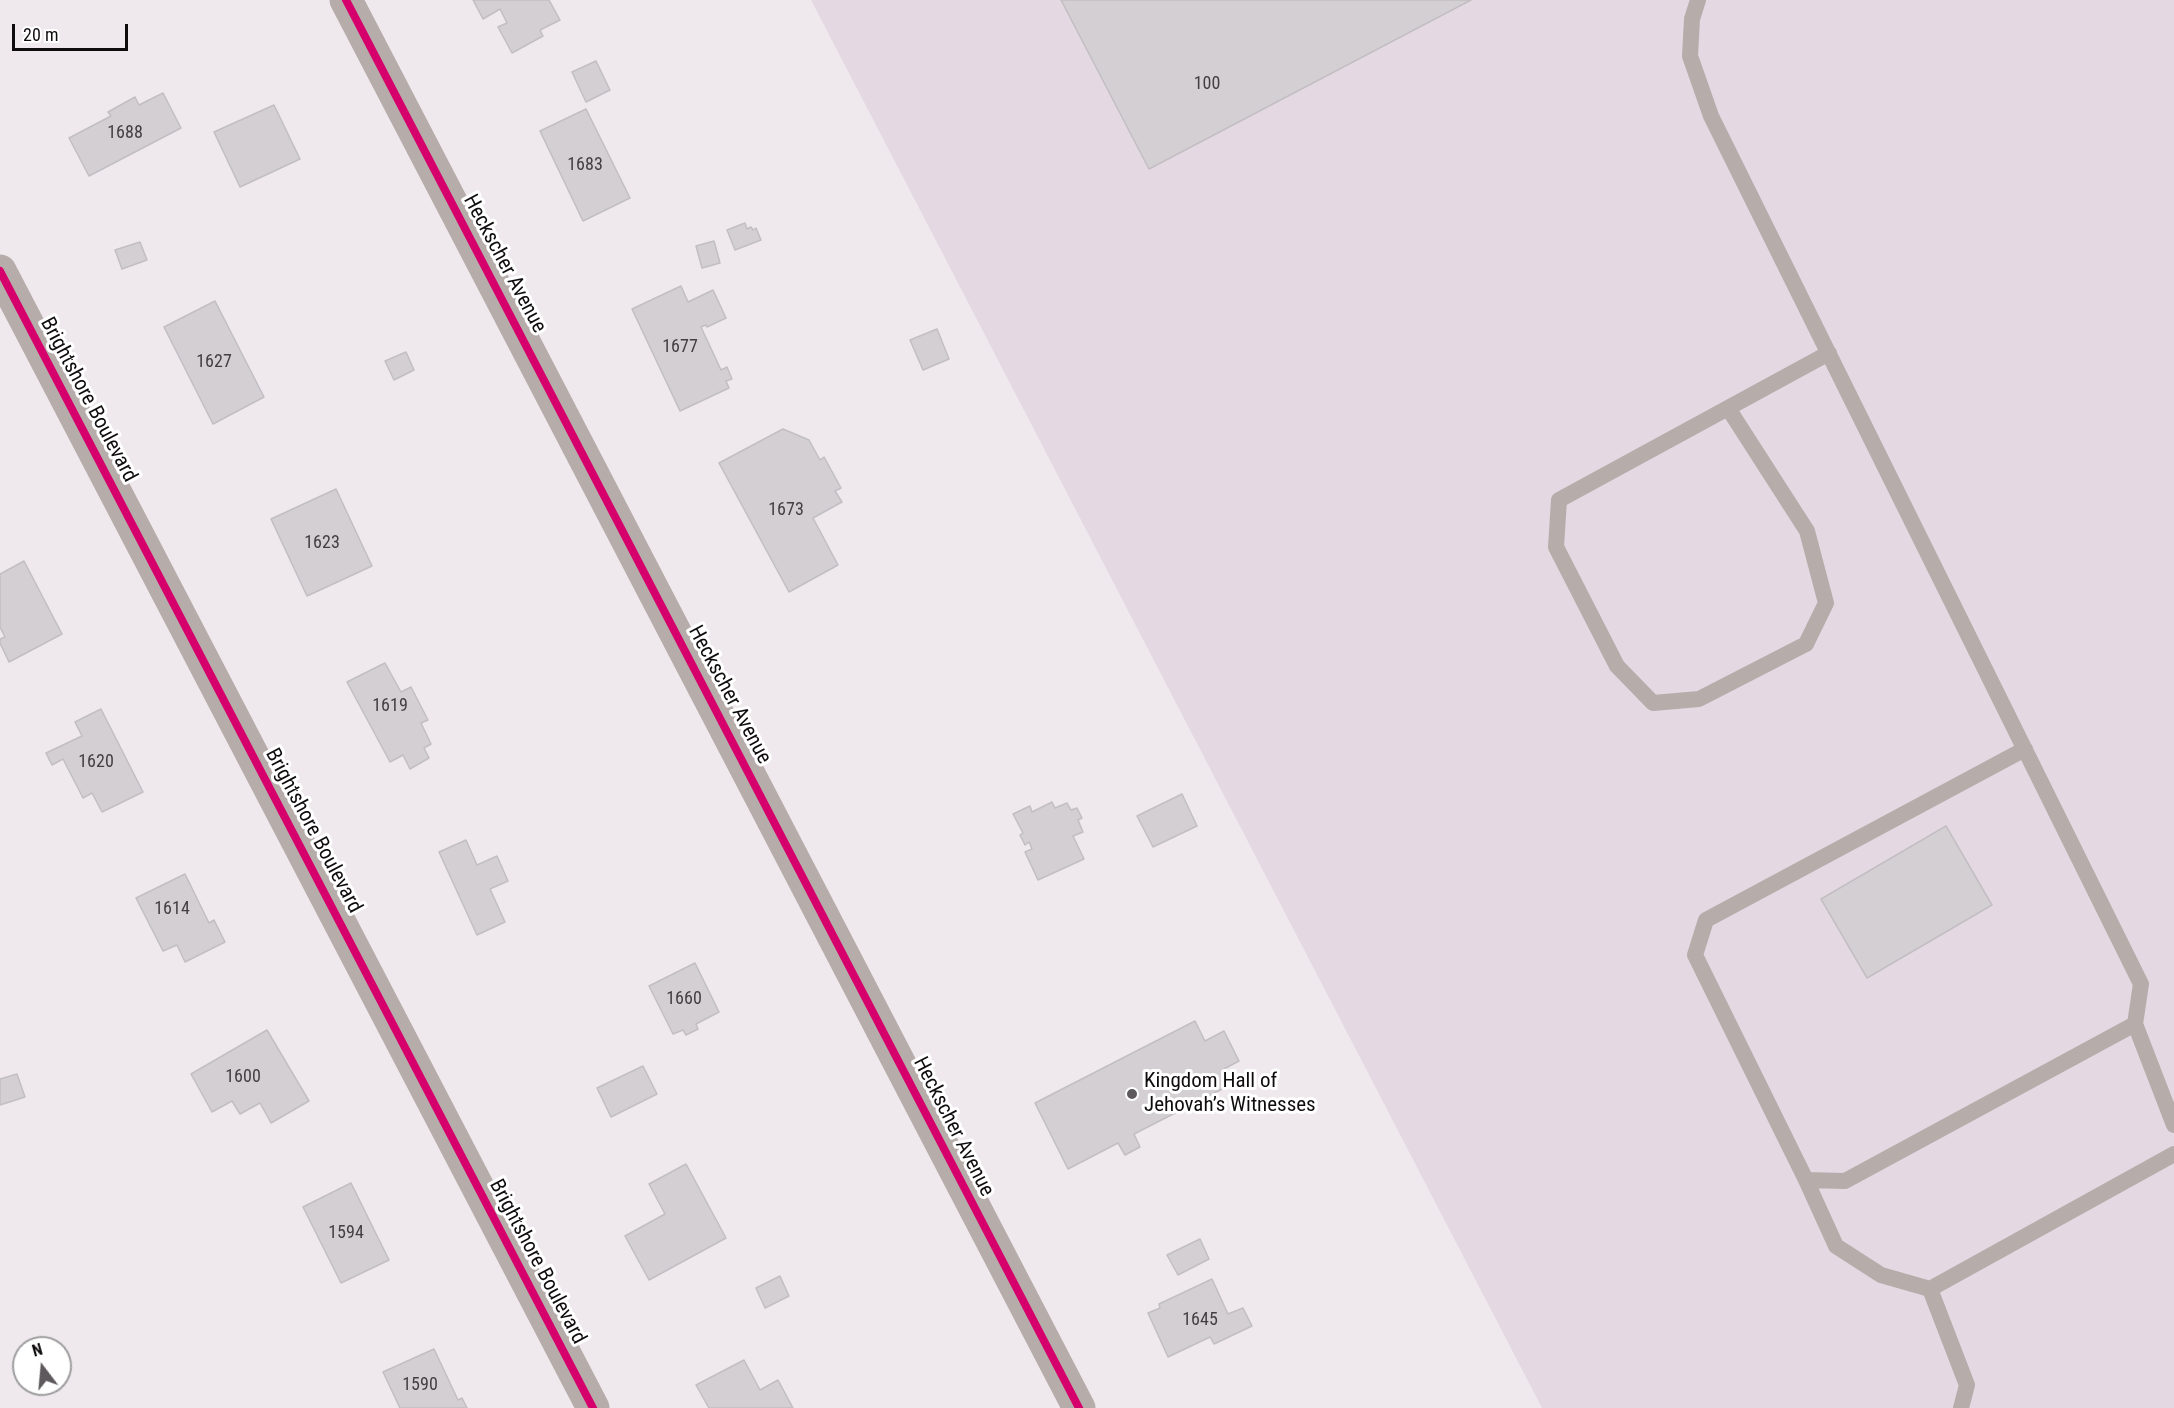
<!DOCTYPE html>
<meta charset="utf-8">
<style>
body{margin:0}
#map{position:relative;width:2174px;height:1408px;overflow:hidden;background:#efe9ee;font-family:"Roboto Condensed",sans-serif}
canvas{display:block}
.north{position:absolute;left:12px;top:1336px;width:60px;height:60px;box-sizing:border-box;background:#fff;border:2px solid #9f9e9f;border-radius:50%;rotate:344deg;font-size:16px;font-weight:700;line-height:24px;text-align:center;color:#0f0c0e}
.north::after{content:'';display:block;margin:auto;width:21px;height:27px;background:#5d595c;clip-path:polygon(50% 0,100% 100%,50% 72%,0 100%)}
.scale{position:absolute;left:12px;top:24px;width:116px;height:27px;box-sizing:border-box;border:3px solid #0f0c0e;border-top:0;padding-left:8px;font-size:18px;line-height:21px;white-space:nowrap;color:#0f0c0e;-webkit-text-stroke:4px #fff;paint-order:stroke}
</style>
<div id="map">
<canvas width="2174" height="1408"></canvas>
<div class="north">N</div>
<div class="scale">20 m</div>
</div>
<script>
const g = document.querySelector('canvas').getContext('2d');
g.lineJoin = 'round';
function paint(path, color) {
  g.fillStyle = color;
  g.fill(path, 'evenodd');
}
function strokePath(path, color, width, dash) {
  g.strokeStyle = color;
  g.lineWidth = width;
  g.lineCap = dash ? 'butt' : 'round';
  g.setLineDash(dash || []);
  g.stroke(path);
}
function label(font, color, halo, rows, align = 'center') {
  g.font = font + ' "Roboto Condensed",sans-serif';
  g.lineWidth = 6;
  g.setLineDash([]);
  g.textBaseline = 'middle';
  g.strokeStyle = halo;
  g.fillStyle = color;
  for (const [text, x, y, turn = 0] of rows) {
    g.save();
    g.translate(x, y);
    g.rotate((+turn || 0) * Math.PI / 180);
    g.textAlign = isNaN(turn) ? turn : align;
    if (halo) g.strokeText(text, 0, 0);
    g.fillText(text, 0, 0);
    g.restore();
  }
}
paint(new Path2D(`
 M811,0H2174V1408H1542Z`), '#e4d9e3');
const building = new Path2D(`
 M473,0H549L560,20L540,30L543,36L512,53L498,27L507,23L500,9L483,19Z
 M1061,0H1471L1149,169Z
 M596,61L610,90L586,102L572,72Z
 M163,93L181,128L89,176L69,138L111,116L108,112L135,97L139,105Z
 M274,105L300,159L240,187L214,132Z
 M586,109L630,198L583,221L540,131Z
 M745,223L747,229L751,227L753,230L756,228L761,240L735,250L727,230Z
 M714,241L720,263L702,268L696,246Z
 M140,242L147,260L122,269L115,250Z
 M681,286L688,302L713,290L726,318L707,327L706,325L701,327L721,370L727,367L732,379L726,381L729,388L680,411L632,309Z
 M215,301L264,397L213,424L164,327Z
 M937,329L949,359L923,370L910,340Z
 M406,352L414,370L394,380L385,361Z
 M783,429L809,440L820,460L824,457L841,488L835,491L842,502L813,518L838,565L789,592L719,463Z
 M336,489L372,566L307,596L271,519Z
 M24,561L62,634L9,662L0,643V639L5,637L0,627V574Z
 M385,663L401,692L411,687L428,720L421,723L431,744L424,748L429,758L410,769L403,755L390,762L347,682Z
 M101,709L143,792L102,812L92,793L83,798L63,759L52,765L46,753L82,736L75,722Z
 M1182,794L1197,826L1153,847L1137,816Z
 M1052,802L1055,808L1067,803L1071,810L1077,808L1082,818L1078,820L1083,832L1073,836L1084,859L1038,880L1025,852L1032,849L1029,842L1025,845L1020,835L1023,833L1013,814L1030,806L1032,812Z
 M1946,826L1992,905L1867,978L1821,899Z
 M466,840L477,865L497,856L508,881L490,889L505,922L477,935L439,852Z
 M185,874L209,923L214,920L225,942L185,962L177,945L163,951L136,898Z
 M695,963L719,1012L696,1024L698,1029L686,1035L683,1030L673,1034L649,986Z
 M1195,1021L1205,1041L1224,1031L1239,1061L1222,1070L1230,1085L1134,1134L1140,1147L1125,1155L1118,1143L1068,1169L1035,1103Z
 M267,1030L309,1101L271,1123L260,1103L240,1114L232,1101L212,1112L191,1074Z
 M643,1066L657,1094L611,1117L597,1088Z
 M17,1074L25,1097L0,1105V1079Z
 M686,1164L726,1238L649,1280L625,1236L665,1214L649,1184Z
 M351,1183L389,1260L341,1283L303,1207Z
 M1200,1239L1209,1259L1178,1275L1167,1255Z
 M780,1276L789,1296L765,1308L756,1288Z
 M1212,1279L1228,1314L1243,1308L1252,1326L1214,1344L1210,1337L1168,1357L1148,1313L1160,1308L1159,1304Z
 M434,1349L458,1400L462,1398L467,1408H400L383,1372Z
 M744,1360L760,1390L778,1380L793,1408H709L696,1385Z`);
paint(building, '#d4cfd3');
strokePath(building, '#c2bec2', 1.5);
strokePath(new Path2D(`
 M1698,0L1692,19L1690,56L1711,116L2141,984L2135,1024L1845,1181L1806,1180L1695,955L1706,920L2025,749
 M1728,408L1807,531L1826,603L1806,644L1699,699L1653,703L1617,666L1556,547L1559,500L1829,353
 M2135,1024L2174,1125
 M1806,1180L1836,1246L1881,1275L1930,1289L1967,1385L1961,1408
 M1930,1289L2174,1154`), '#b6acaa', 16);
strokePath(new Path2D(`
 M346,0L1079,1408
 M0,271L593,1408`), '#b6acaa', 33);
strokePath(new Path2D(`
 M346,0L1079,1408
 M0,271L593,1408`), '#d6006c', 8);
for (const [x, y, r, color] of [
 [1132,1094,6,"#5d595c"]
]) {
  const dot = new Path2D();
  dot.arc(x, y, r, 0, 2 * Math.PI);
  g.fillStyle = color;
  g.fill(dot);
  strokePath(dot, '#fff', 2);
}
label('18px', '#423f41', null, [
 ["100",1207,84],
 ["1688",125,133],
 ["1683",585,165],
 ["1677",680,347],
 ["1627",214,362],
 ["1673",786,510],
 ["1623",322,543],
 ["1619",390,706],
 ["1620",96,762],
 ["1614",172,909],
 ["1660",684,999],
 ["1600",243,1077],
 ["1594",346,1233],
 ["1645",1200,1320],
 ["1590",420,1385]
]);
label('21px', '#0f0c0e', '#fff', [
 ["Heckscher Avenue",504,264,62],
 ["Brightshore Boulevard",88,400,62],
 ["Heckscher Avenue",729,695,62],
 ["Brightshore Boulevard",313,831,62],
 ["Heckscher Avenue",953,1127,63],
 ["Brightshore Boulevard",537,1262,62]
]);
label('21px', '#0f0c0e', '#fff', [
 ["Kingdom Hall of",1144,1082],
 ["Jehovah’s Witnesses",1144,1106]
], 'left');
</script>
